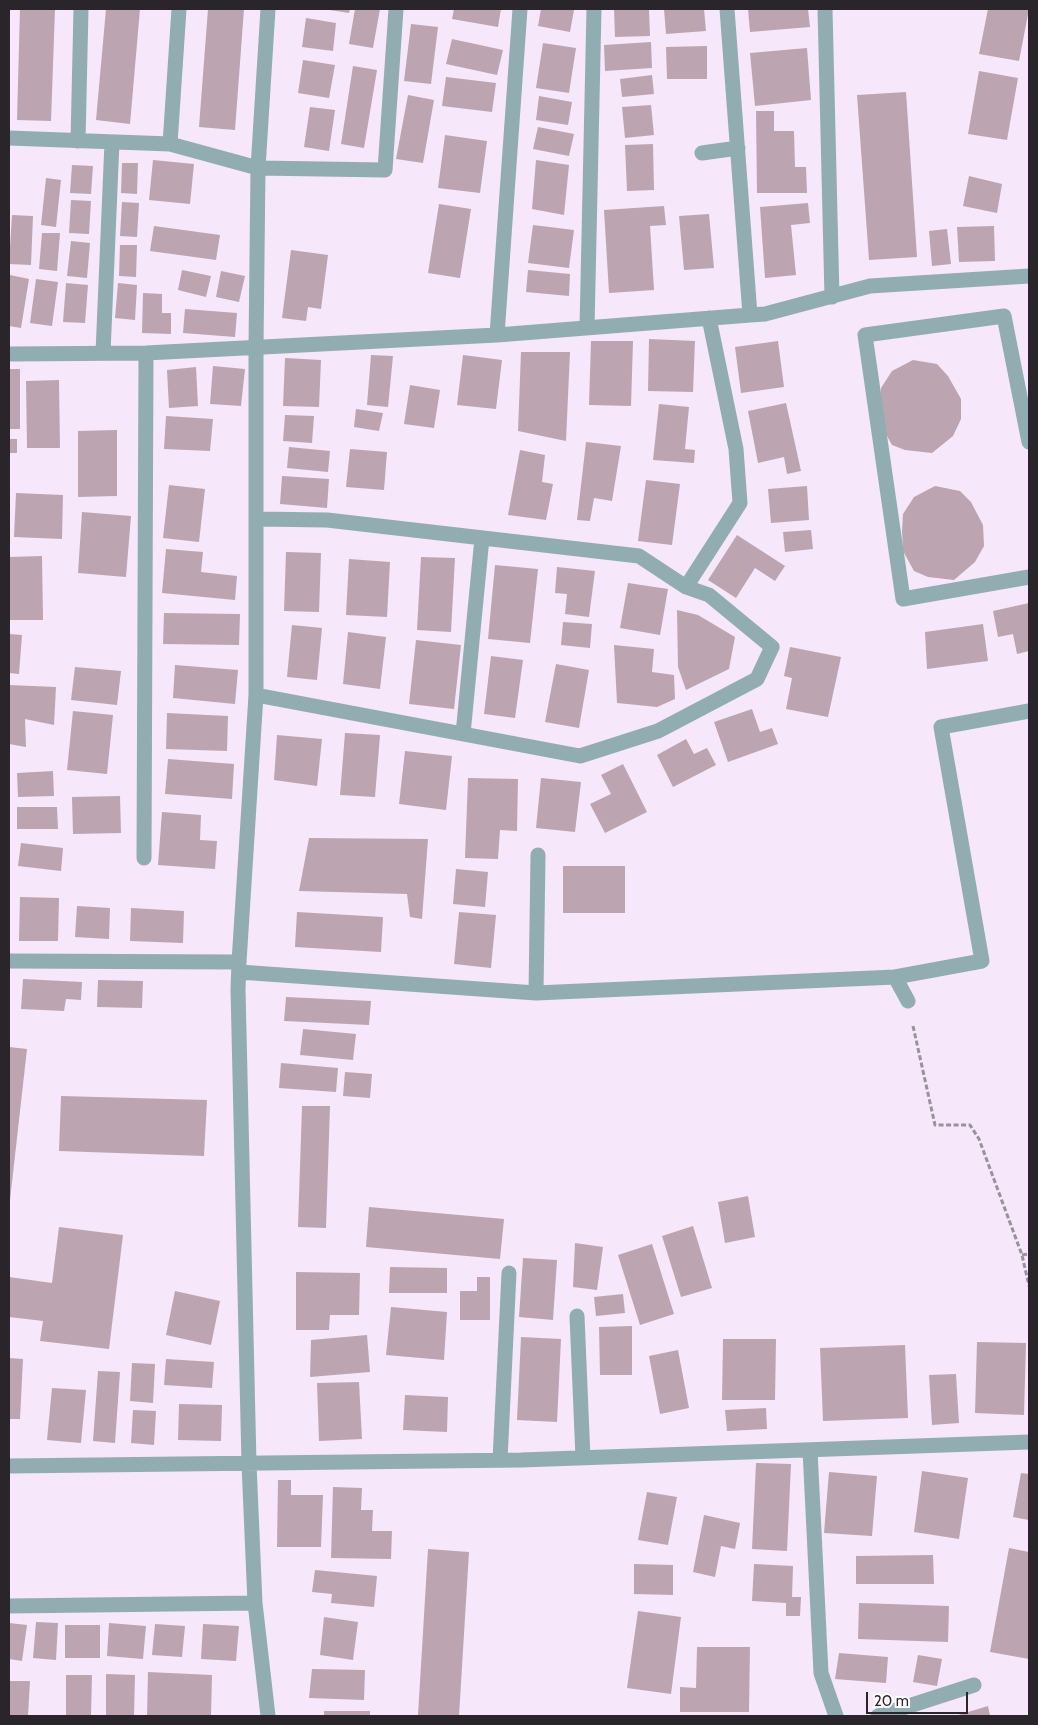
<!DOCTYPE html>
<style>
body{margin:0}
#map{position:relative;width:1038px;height:1725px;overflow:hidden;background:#f6e7fa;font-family:Cabin,sans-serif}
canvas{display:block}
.frame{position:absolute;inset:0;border:10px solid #2a242b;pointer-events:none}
.scale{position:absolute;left:866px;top:1692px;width:102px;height:22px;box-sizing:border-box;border:2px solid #2a242b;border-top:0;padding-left:6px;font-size:15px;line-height:18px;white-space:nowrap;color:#2a242b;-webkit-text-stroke:4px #fff;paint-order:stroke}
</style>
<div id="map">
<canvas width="1038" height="1725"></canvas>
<div class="frame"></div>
<div class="scale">20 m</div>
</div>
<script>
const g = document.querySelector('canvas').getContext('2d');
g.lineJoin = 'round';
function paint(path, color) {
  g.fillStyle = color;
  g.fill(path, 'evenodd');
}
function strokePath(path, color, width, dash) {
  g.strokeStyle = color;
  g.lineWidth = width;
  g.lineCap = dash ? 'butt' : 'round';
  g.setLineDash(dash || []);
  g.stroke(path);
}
paint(new Path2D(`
 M20,9H55L51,121L17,120Z
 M106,9H140L130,124L96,120Z
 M208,9H244L235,130L199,127Z
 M323,9H350L349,13Z
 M355,9H380L373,48L349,44Z
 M454,9H501L498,27L452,19Z
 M541,9L574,10L570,32L538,26Z
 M614,9H649L650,36L615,37Z
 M664,9H704L706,31L666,34Z
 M748,9H808L810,27L750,32Z
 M988,9H1029L1019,61L979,54Z
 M306,18L336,23L333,51L302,47Z
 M411,24L438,27L431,84L404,81Z
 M452,39L503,50L497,75L446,64Z
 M651,42L652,68L605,71L604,45Z
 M543,43L576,48L569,93L536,88Z
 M707,46V79H667L666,47Z
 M807,48L811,100L755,106L750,53Z
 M303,60L335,65L329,98L298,93Z
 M353,66L377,70L364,148L341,144Z
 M979,71L1018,78L1007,140L968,134Z
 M652,75L654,94L622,97L620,79Z
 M446,77L496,83L492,112L442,106Z
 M906,92L917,257L869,260L857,95Z
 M408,95L434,100L423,163L396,159Z
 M539,96L572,102L568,125L536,120Z
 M651,105L654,135L625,138L622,107Z
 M310,107L335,110L329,151L304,147Z
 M756,111H774V131H794L795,167H806L807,193H757Z
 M538,127L574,134L569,156L533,149Z
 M445,135L487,141L480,193L438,188Z
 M653,144L654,190L627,191L625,145Z
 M153,160L194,164L190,204L149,200Z
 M536,160L569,165L564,215L532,209Z
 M122,163H138L137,194L121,193Z
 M72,165L93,166L91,194L70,193Z
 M969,176L1002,184L997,213L963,206Z
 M46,178L61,180L56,227L41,225Z
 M71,200L91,201L89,234L69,233Z
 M122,202L139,203L137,237L120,236Z
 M808,203L810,223L791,225L796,275L765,278L760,207Z
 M439,204L471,209L460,278L428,273Z
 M664,206L666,225L650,226L654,290L609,293L604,210Z
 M709,214L714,268L684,270L679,216Z
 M12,215L33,216L31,265L9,264Z
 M533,225L574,230L569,268L528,263Z
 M154,226L220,235L216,260L150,251Z
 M994,226L995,261L959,262L957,227Z
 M947,229L951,264L932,266L929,231Z
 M42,233H60L57,271L39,269Z
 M71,241L90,243L87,278L67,276Z
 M120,245H137L136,277L119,276Z
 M291,250L328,255L321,309L308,307L306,321L282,318Z
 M182,270L211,276L206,297L178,290Z
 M528,270L570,274L569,296L526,292Z
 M221,271L245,276L239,302L216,297Z
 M10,275L29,279L21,328L9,326V286Z
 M36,279L58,282L52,326L30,323Z
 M66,283L88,285L85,323L63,322Z
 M118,283L137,285L135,320L115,318Z
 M143,293L162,294V313H171V334L142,333Z
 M185,309L237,313L235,337L183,333Z
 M649,339L695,341L693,392L648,391Z
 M591,341H633L631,406L589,405Z
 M778,341L784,387L741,393L735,347Z
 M521,352H570L566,441L518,431Z
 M371,355L393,356L388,407L367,405Z
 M463,355L502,360L496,409L457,405Z
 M285,358L321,360L319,407L283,406Z
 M913,360L937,364L948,376L961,399V419L953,436L932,453L905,450L892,445L881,425L880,405L881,388L892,371Z
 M213,366L245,369L241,406L210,404Z
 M196,367L198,406L169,408L167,370Z
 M9,369H20V429H9Z
 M59,380L60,448H27L26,381Z
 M410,385L440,390L434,428L404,424Z
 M786,403L801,471L787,474L784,457L758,463L748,411Z
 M659,404L689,407L685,449L695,450L694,463L653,460Z
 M356,409L383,413L379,431L354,427Z
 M285,415L314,416L312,443L283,441Z
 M166,416L213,419L210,451L164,449Z
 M117,430V496L78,497V431Z
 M9,439H17V453H9Z
 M586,442L621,446L612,501L594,498L590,521L577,520Z
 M289,447L330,451L328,472L287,468Z
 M350,449L387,452L384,490L346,487Z
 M520,450L545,455L542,482L553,484L546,520L508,515Z
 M282,476L329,479L327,508L280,504Z
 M646,480L680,484L672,545L638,541Z
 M169,485L205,489L199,542L163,538Z
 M807,486L809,520L771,523L768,489Z
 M935,486L960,491L971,502L983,525L984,546L975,562L954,580L928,577L914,571L903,551L902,531L903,514L914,497Z
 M16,493L63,495L62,539L14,537Z
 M82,512L131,516L126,577L78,573Z
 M811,530L813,549L785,552L783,532Z
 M737,535L785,566L775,581L755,568L736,598L708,580Z
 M166,549L203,552L201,572L237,576L235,600L162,593Z
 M286,552L321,553L319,612L284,611Z
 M42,556L43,620H9V557Z
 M421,557L455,558L451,632L417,630Z
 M349,559L390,562L387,617L346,615Z
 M495,565L538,569L530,643L488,639Z
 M557,567L595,571L589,617L565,614L567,594L555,593Z
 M628,583L668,589L660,635L620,628Z
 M1029,603V651L1017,654L1013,634L998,637L993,611Z
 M677,610L698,615L735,637L729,669L686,690L678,667Z
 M164,613L240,614L239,645L163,644Z
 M563,622L592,624L590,648L561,645Z
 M983,624L988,661L927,669L925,632Z
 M292,625L322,628L317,680L287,677Z
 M348,632L386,637L380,689L343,684Z
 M9,634L22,635L19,674L9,673Z
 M416,640L461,645L454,709L409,704Z
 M614,645L654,649L652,672L674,675L675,699L657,707L617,703Z
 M790,647L841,657L828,717L786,709L792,678L784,676Z
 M491,656L523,660L515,718L484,714Z
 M556,664L589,670L579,728L545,722Z
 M175,665L238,670L235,704L173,698Z
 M75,667L121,671L117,705L71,700Z
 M9,685L56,687L54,725L25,719L26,747L9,744Z
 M752,709L760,732L772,728L778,744L728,762L714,722Z
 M73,711L113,715L107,774L67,770Z
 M167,713L228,716L227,751L166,749Z
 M345,733L380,735L375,797L340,795Z
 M277,735L322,739L317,786L274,780Z
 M686,739L694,754L707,748L716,765L673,787L657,755Z
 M405,751L452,756L446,810L399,804Z
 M168,759L234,764L232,799L165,794Z
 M623,764L647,812L605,833L590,804L611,794L601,775Z
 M53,771L54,796L18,797L17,773Z
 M468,778L518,779L517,831L500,830L498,859L465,858Z
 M541,778L581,782L575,832L536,828Z
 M120,796L121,833L73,834L72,797Z
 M17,807H57L58,829H17Z
 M162,812L201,815L200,840L217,841L215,869L158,865Z
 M309,838L428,839L422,919L410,917L407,894L299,891Z
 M21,843L63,848L61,871L18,866Z
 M563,866H625V913H563Z
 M456,869L488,872L485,907L453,904Z
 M20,897L59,898L58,941H19Z
 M77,906L110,908L109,939L75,937Z
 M131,908L184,911L183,943L130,941Z
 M297,912L383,917L381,952L295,947Z
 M459,912L496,915L491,968L454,964Z
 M23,979L82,982L81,1000L66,999L64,1011L21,1009Z
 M98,980L143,981L142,1008L97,1007Z
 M286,997L371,1001L369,1025L284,1021Z
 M303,1029L356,1034L353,1060L300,1055Z
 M9,1047L27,1049L10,1200H9Z
 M281,1063L338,1068L336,1092L279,1088Z
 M345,1072L372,1074L370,1098L343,1096Z
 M61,1096L207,1100L204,1156L59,1151Z
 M302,1106H330L326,1228L298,1227Z
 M748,1196L755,1237L725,1243L718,1202Z
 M369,1207L504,1219L500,1259L366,1247Z
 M693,1226L712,1288L681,1297L662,1236Z
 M59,1227L123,1235L109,1349L40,1341L43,1321L9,1317V1277L52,1283Z
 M575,1243L603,1247L597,1290L573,1287Z
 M652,1244L674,1314L640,1325L618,1255Z
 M523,1258L557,1260L553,1320L519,1317Z
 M390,1267L447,1268V1293H389Z
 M296,1272L360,1273L359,1315H330L329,1330H296Z
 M477,1277H490V1320H460V1291H477Z
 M175,1291L220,1301L211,1345L166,1335Z
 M623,1294L625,1313L596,1316L594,1297Z
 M391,1307L447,1312L444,1360L386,1355Z
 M632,1326V1375H600L599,1327Z
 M367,1335L370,1372L310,1377L311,1340Z
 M521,1337L561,1339L557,1422L517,1420Z
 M723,1339H776L775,1400H722Z
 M977,1342L1026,1343L1024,1415L975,1413Z
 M905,1345L908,1418L823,1421L820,1348Z
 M678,1350L689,1408L660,1414L649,1356Z
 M9,1358L23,1359L20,1419H9Z
 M166,1359L214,1362L212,1388L164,1385Z
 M132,1363L155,1364L153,1403L130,1401Z
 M98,1371L120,1372L115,1443L93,1441Z
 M956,1374L959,1423L932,1425L929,1375Z
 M359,1382L362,1439L319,1441L317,1383Z
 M52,1388L86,1390L81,1443L47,1440Z
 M405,1395L448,1397L447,1432L403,1430Z
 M179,1404L222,1405L221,1441L178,1440Z
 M766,1408L767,1429L727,1431L725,1410Z
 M133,1410L156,1411L154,1445L131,1443Z
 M756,1463L791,1464L787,1551L752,1549Z
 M922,1471L968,1478L959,1539L914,1532Z
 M829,1472L877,1476L872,1536L824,1533Z
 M1021,1473L1029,1474V1520L1013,1517Z
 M278,1480H291V1495H323L321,1547H277Z
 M333,1487L362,1488L361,1510H373L372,1531H392L391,1559L331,1558Z
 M647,1492L677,1497L668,1545L638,1540Z
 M704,1515L740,1523L735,1549L721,1546L715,1577L693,1572Z
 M1009,1548L1029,1552V1659L990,1652Z
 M428,1549L469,1552L459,1716L418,1715Z
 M933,1555L934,1584H856V1556Z
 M634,1564L673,1565V1595L634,1594Z
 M754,1564L793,1566L792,1597H801L800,1616H786V1603L752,1601Z
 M315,1570L377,1576L374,1607L331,1603L332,1594L312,1592Z
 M859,1603L949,1606L948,1642L858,1639Z
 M638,1611L681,1617L671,1694L627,1688Z
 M324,1617L358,1622L353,1660L320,1655Z
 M36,1622L58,1623L56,1660L33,1658Z
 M9,1623L27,1625L22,1661L9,1659Z
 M109,1623L146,1626L143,1659L107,1656Z
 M155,1624L185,1626L182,1657L152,1655Z
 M203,1624L239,1626L236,1661L201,1659Z
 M65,1625H100V1658H65Z
 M697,1647H750L749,1712H680V1687L696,1688Z
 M839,1653L888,1657L886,1683L835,1679Z
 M918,1655L942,1659L937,1686L913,1682Z
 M312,1669L365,1670L364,1700L309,1698Z
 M148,1672L212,1675L211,1716H147Z
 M106,1674L135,1675L134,1716H106Z
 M66,1675H92L91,1716H66Z
 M9,1681H30L28,1716H9Z
 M988,1706L990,1716H955Z
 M324,1711H370V1716H324Z`), '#bca5b0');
strokePath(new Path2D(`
 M913,1026L935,1125H970L979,1139L1022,1255L1029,1286
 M1022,1255L1029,1254`), '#9b909d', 3, [5, 2.5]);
strokePath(new Path2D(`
 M268,9L258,168L256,347V695L239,962L238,989L249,1464L255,1603L268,1716
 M727,9L750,315
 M825,9L832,297
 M9,138L170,144L258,168L385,170L396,9
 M78,141L81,9
 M170,144L179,9
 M702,153L738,148
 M587,328L594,9
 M497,335L520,9
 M103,353L112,142
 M9,354L146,353L497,335L750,315L765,314L870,286L1029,276
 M1029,442L1004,316L865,335L903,599L1029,577
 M256,519L327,520L639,556L686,587L740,503L736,449L709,318
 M256,695L580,756L658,731L757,679L772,647L709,595L686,587
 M463,734L482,538
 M144,858L146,353
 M9,961L239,962
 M239,972L536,993L895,977L908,1001
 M895,977L982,961L941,727L1029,711
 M536,993L538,855
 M577,1316L583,1458
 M810,1450L821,1673L836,1716
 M500,1460L509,1273
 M9,1466L521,1460L1029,1442
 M9,1606L255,1603
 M878,1716L974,1685`), '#91adb1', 15);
</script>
